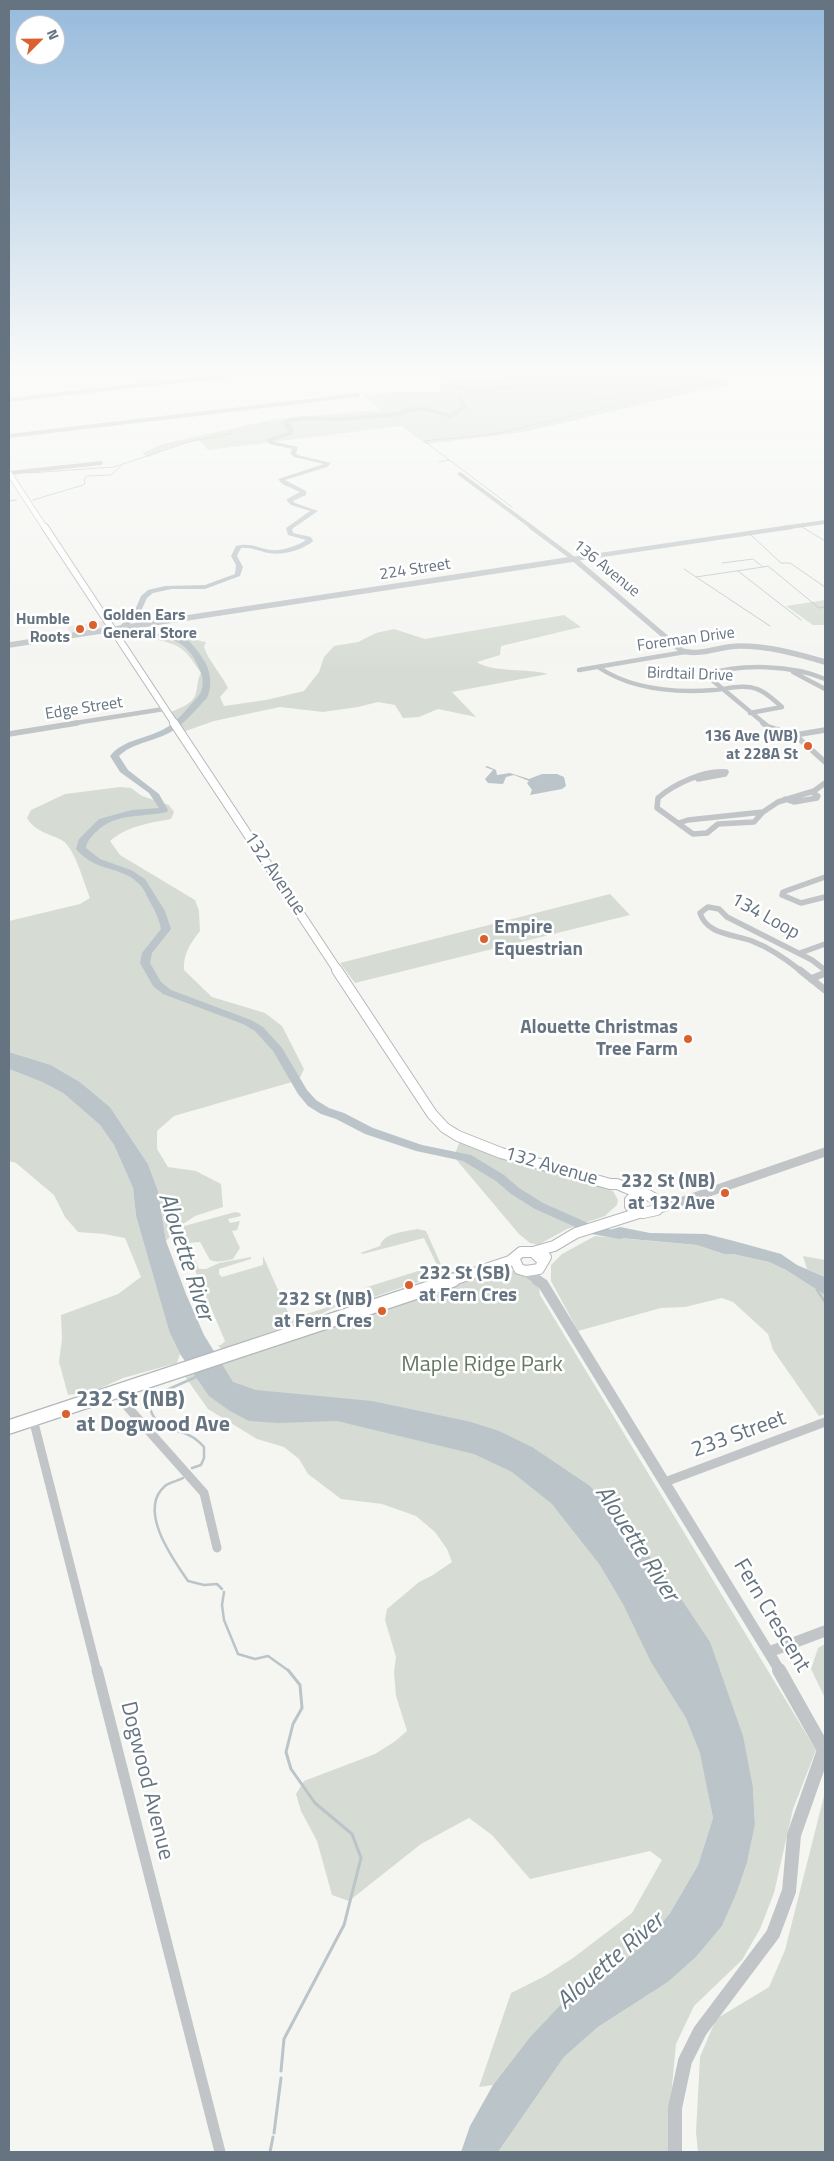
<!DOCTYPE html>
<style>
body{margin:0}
#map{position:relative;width:834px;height:2161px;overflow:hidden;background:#f5f6f2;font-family:"Titillium Web",sans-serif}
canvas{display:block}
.frame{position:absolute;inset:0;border:10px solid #667482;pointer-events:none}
.north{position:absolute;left:15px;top:15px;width:50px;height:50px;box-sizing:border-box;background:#fff;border:1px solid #c2c7cd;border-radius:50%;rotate:67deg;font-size:14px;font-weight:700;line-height:20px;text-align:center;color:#667482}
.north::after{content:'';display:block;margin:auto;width:18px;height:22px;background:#da612e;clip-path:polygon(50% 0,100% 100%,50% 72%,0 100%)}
</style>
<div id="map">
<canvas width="834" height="2161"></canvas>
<div class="frame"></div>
<div class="north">N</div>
</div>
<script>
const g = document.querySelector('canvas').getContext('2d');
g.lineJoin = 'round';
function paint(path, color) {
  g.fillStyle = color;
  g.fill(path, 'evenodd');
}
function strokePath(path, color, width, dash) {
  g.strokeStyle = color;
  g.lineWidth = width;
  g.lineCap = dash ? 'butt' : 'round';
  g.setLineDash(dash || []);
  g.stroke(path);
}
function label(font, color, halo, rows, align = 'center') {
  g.font = font + ' "Titillium Web",sans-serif';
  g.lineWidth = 5;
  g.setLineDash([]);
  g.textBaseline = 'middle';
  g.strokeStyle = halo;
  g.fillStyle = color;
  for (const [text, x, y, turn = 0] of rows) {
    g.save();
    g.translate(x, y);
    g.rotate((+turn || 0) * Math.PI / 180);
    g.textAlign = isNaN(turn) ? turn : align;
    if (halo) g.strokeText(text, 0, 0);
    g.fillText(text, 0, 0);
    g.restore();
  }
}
paint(new Path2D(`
 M103,621L107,629L71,634L67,627Z`), '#e6e7e6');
paint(new Path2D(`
 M516,372H706L732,385L716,387L524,432L426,444L401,426L208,450L199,440L175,446L148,457L142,453L163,444L275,419L380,410L364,396L394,392H438L442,383L499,380Z
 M825,600V625H813L786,606Z
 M564,615L581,627L501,646L500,655L477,662C493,673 528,668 548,674L452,692L476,717L438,709L419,717L403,718L395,705L378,702L358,707L323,712L280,707L214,721L180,733L167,714C177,709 193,705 196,693C198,685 197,680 201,673C193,662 186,648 172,644C164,641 157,640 149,636L182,637L206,642L204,647C209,662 221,673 228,688L220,697L224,706L266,700L304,691L319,672L324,657L334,646L358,642L376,633L394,629L425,639Z
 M120,787L131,788L142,796L169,805L174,812L171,819C150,823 127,826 110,841L120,855L195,900L199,911L200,931C190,944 183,954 184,970L212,997L265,1013L282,1026L304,1069L299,1080L174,1116L157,1131V1149L168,1167L196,1171L221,1184L223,1207L195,1216L177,1228L235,1212L240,1213L241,1216L228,1219L230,1223L240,1221L237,1230L232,1231L240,1248L233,1259C224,1261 218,1263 210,1260L200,1242L188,1243L199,1269H206L219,1263L251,1257V1259L219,1269V1274L222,1277L263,1265V1256L291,1319L359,1297L358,1292L360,1296L359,1302L341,1307H335L317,1316L221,1349L218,1345H221L225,1341L177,1228L166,1241L158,1191L148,1164L110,1107L80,1082L51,1065L9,1052V921L80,904L90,898C84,883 75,849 63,841C50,833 36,833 27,818L31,810L65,794Z
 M610,894L630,915L355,983L340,963Z
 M9,1069L42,1082L63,1093L100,1125L114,1145L133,1188L136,1216L169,1331L180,1354L177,1363L123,1378L94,1391L68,1395L59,1362L62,1339L61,1315L118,1294L141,1277L125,1238L104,1234L78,1232L65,1217L54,1195L16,1163L9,1161Z
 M459,1143H466L613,1191L618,1200L617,1205L605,1216L567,1229L538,1245L530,1243L519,1234L454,1157Z
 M417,1229L426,1231L443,1269L442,1274L413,1284L412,1282L405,1284L406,1286L374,1297L367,1295L364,1288L437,1265L424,1238L363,1254L360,1253L380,1246C384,1232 405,1232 417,1229Z
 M595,1236L697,1245L724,1254H733L769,1262L786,1270L825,1295V1414L819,1416L773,1350L768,1334L733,1302L722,1298L685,1307L661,1308L578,1331L551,1281V1265L562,1254Z
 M803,1256L825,1260V1277L807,1269Z
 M497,1270C515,1268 526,1276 539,1286L540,1295L816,1750L793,1809L774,1893L760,1929L742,1960L694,2006L676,2044L668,2128L669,2152H498L564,2057L598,2027L668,1982L696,1957L722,1926L737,1892L747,1863L755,1825L753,1788L708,1792L713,1818L698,1865L670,1913L651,1936L612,1972L565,2000L530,2037L493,2085L479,2087L511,1993L545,1976L573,1958L632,1913L662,1860L650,1851L530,1879L492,1835L469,1818L421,1844L349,1901L332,1895L317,1841L301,1811L296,1794L304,1781L375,1754L394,1742L407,1731L396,1696L394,1672L396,1657L385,1620L387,1609L419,1582L433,1575L452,1562L447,1549L435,1532L416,1516L382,1504L341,1499L308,1474L299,1459L284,1447L257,1439L208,1409L181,1371L191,1367L194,1373Z
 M825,1644V1696H824L811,1669L818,1648Z
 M825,1792V2152H698L696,2132L700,2057L716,2019L769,1987L785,1950Z`), '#d6dcd3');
paint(new Path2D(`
 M487,766L496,770L497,775L510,773L529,779L542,774H557L564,777L566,786L562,789L530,795L532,790L527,783L529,781L514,775L506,777L503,784L488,783L485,779L493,770L485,767Z
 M9,1052L51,1065L80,1082L110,1107L148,1164L158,1191L166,1241L186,1294L204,1335L233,1382L256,1390L372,1401L434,1414L471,1422L499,1431L532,1447L590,1486L665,1575L710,1642L743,1736L753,1788L755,1825L747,1863L737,1892L722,1926L696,1957L668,1982L598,2027L564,2057L498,2152H461L470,2126L493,2085L530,2037L565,2000L612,1972L651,1936L670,1913L698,1865L713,1818L700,1753L686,1718L651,1662L623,1604L600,1565L552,1504L512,1472L474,1454L337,1421L278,1423L249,1421L230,1411L209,1396L180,1354L169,1331L136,1216L133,1188L114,1145L100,1125L63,1093L42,1082L9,1069Z
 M620,1227L650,1233L706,1234L734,1241L781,1254L797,1265L825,1277V1295L786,1270L769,1262L733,1254H724L697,1245L609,1237L602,1232Z`), '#bbc4c9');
strokePath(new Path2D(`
 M595,400L689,387
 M439,462L449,460
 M29,473L114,467L189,442L232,433
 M33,500L83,485L85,484L84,479L87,476L111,475L121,466
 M9,501L16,500
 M512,507L424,441L495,434L701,385L726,382
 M802,527L825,541
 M751,535L781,563H790L825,587
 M722,563L753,559L763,567L768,566L819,608L825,607
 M684,569L696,577L763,567
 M738,571L801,620
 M696,577L770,626`), '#bbc4c9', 1);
strokePath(new Path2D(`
 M817,1290L825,1302
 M192,1468L201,1465L204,1458V1447C181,1420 158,1442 148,1402L162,1392L196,1377
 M183,1478C178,1481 170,1482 165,1486C137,1510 173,1559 188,1581L204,1585L217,1584L222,1589
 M224,1592L222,1605L224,1620L238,1654L255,1659L268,1656L289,1671`), '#bbc4c9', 2.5);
strokePath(new Path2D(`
 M281,2071L284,2039L344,1925L361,1858L352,1834L315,1803L291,1769L286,1752L293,1724L302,1708L300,1685L288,1670
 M274,2133L281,2078
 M270,2152L273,2137`), '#bbc4c9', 3);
paint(new Path2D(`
 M515,384L517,387C497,391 471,396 453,387L456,385C476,390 495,387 515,384Z
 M460,396L463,398L467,408L451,418C430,412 421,406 400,416L339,421L309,420L289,422L294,430L291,435L272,441L298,447L296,453L298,455L331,463L327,467L285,480L306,491V495L293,501L295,503L318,511L292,529L293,533L311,537L313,541C303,550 282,556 268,553C258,551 251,547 241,548L237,556L243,567L240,576L205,589H172L153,593L147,598L140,613L128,626C144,641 172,627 190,642C196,648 202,657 206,664C211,674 212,687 207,698C195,710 184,725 169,733C152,742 132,743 119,756L128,770L159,794L168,810L167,812C141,818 116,812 96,832C90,838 87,841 86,848L100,859L131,870L145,879L165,911L171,929L152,953L150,963L161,982L171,990L251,1020L263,1027L282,1048L307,1090L316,1100L329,1108L344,1113L373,1128L422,1145L471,1155L504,1175L519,1188L543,1203L597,1227L624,1232L626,1235L624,1238L620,1239L591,1234L535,1209L511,1194L496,1181L463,1161L416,1151L365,1134L336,1119L321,1114L308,1106L298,1094L273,1051L255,1031L243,1024L163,994L153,986L140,963L142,953L161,929C159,918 154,909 149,900C146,894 143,887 138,883C121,866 95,872 76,849L79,839L99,819L132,810L159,808L149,793L120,772L110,756C124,739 146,739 164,729C177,722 186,710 195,700C202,693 204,686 202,676C200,669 197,664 194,658C171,622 142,651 120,626L135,610L141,596L148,590L165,586L205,585L235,574L236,565L231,556L236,546C250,542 258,548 271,550C283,551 297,546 306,540L288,535L286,528L310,511L291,505L287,501V499L300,492L282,484L278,479L324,464L294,457L290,453L292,449L269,444L266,439L287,433L288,430L281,423C293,412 324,418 339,417C359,416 379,413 399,412C415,402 433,409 450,414L461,407L457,398Z`), '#bbc4c9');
const secondaryFar4 = new Path2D(`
 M9,473L45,528`);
const secondaryFar3 = new Path2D(`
 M45,527L175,724`);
const secondaryFar2 = new Path2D(`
 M174,723L338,971`);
const secondaryFar1 = new Path2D(`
 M337,970L432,1114L445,1128L458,1136L501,1153L610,1184H617L641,1194
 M646,1194L657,1200L659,1207L657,1210L643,1213L630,1206V1200L636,1195Z
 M533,1252L554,1246L576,1233L639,1213
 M514,1258L519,1269L526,1271L539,1269L546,1257
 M450,1281L510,1261L521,1252H533L543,1261`);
const secondary = new Path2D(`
 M9,1427L453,1280`);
strokePath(secondaryFar4, '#b4b8bc', 6);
strokePath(secondaryFar3, '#b4b8bc', 8);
strokePath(secondaryFar2, '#b4b8bc', 10);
strokePath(secondaryFar1, '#b4b8bc', 12);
strokePath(secondary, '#b4b8bc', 16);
strokePath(new Path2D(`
 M9,400L259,372
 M9,436L358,395
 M9,473L101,463
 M460,474L533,528
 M783,528L825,522`), '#c1c5c8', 4);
strokePath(new Path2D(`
 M531,527L574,559L791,527
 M598,667C632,690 674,693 714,690C727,689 744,684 757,689C766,692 775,701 782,707
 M579,670L685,652
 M793,672L825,689
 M750,713L782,707
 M69,724L164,709
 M765,724L706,675C740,663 793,665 825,679`), '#c1c5c8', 4.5);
strokePath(new Path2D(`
 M763,723L768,727L795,735L825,762
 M9,734L77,723
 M795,735L825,730
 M726,772C704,770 674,784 658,798L657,808L693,834L707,833L718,824L754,822L763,812
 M698,779L725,774L726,772
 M785,799L794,802L817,798L818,796L812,792
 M679,823L688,820L763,812L778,802L814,791L825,783
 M825,877L783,892L782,895L801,903L825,897
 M800,953L825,944
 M801,971C786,959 770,948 752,941C733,934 707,935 700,913L708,907L719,909L727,917L812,960L825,970`), '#c1c5c8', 5.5);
strokePath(new Path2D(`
 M800,970L825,990
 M811,979L825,973`), '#c1c5c8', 7);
strokePath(new Path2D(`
 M118,1391L124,1403L204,1493L217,1548
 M33,1419L97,1671
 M665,1482L825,1422`), '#c1c5c8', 9);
strokePath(new Path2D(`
 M97,1670L220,2152`), '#c1c5c8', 11);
strokePath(new Path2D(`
 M9,645L574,559L682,651C702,656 720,646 740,646C769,646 798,654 825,662`), '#c1c5c8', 5.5);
strokePath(new Path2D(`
 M657,1210L825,1152
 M525,1271L539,1281`), '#c1c5c8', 9);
strokePath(new Path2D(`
 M537,1280L543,1284L780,1671
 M769,1652L825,1631`), '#c1c5c8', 11);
strokePath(new Path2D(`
 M675,2152V2108L685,2061L700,2031L773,1934L789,1891L794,1835L824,1750L779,1670`), '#c1c5c8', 14);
strokePath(secondaryFar4, '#fff', 5);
strokePath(secondaryFar3, '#fff', 6);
strokePath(secondaryFar2, '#fff', 8);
strokePath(secondaryFar1, '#fff', 10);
strokePath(secondary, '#fff', 13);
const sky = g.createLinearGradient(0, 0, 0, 674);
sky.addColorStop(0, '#96badc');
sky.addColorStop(0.55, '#fafbf9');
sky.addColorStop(1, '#fafbf900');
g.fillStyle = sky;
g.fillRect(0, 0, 834, 674);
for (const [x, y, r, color] of [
 [93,625,5,"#da612e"],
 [80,629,5,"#da612e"],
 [808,746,5,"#da612e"],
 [484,939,5,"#da612e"],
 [688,1039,5,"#da612e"],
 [725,1193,5,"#da612e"],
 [409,1285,5,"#da612e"],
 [382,1311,5,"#da612e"],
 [66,1414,5,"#da612e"]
]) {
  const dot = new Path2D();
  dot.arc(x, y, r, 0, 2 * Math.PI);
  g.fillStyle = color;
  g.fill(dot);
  strokePath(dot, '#fff', 2);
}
label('16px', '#667482', '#fff', [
 ["136 Avenue",606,569,39],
 ["224 Street",415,570,-9],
 ["Foreman Drive",686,640,-8],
 ["Birdtail Drive",690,675,2],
 ["Edge Street",84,709,-9]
]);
label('bold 16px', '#667482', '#fff', [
 ["Golden Ears",103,616,"left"],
 ["General Store",103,634,"left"],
 ["Humble",70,620],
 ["Roots",70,638],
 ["136 Ave (WB)",798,737],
 ["at 228A St",798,755]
], 'right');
label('19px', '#667482', '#fff', [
 ["132 Avenue",274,874,56],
 ["134 Loop",765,917,29],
 ["132 Avenue",551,1167,16]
]);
label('bold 19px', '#667482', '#fff', [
 ["Empire",494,928,"left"],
 ["Equestrian",494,950,"left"],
 ["Alouette Christmas",678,1028],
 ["Tree Farm",678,1050],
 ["232 St (NB)",715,1182],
 ["at 132 Ave",715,1204],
 ["232 St (SB)",419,1274,"left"],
 ["at Fern Cres",419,1296,"left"],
 ["232 St (NB)",372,1300],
 ["at Fern Cres",372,1322]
], 'right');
label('22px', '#677964', '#fff', [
 ["Maple Ridge Park",482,1366]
]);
label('bold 22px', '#667482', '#fff', [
 ["232 St (NB)",76,1401],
 ["at Dogwood Ave",76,1426]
], 'left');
label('22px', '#667482', '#fff', [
 ["233 Street",739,1435,-20],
 ["Fern Crescent",771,1616,59],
 ["Dogwood Avenue",146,1781,76]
]);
label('italic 24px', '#62757f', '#fff', [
 ["Alouette River",185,1257,72],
 ["Alouette River",636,1544,57],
 ["Alouette River",611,1962,-41]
]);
</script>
